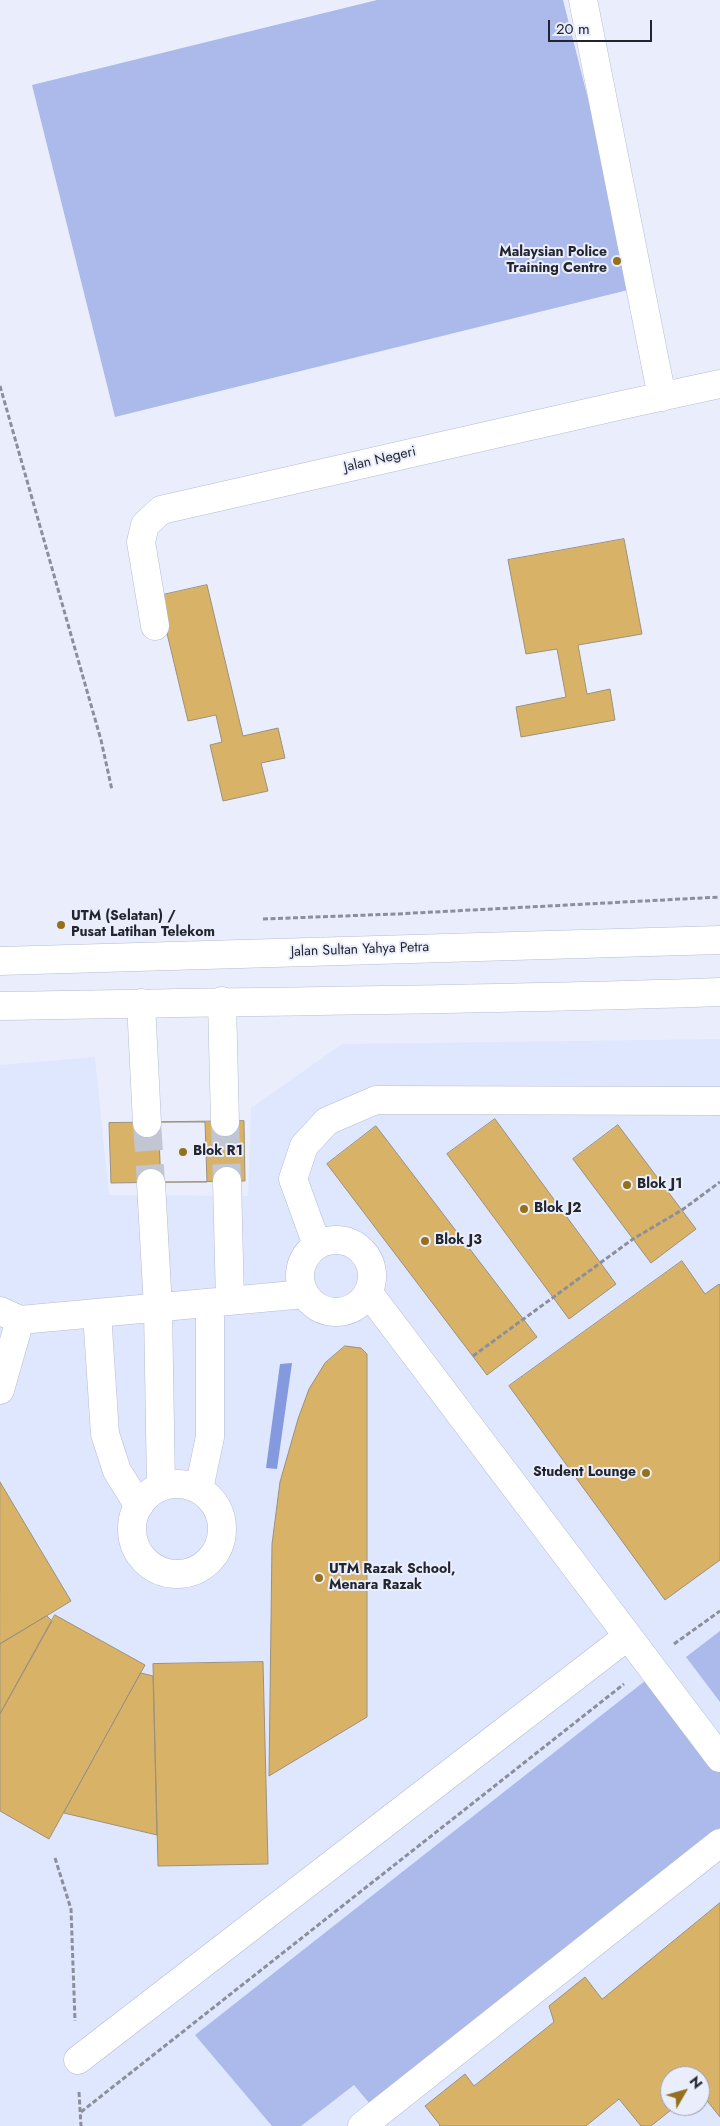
<!DOCTYPE html>
<style>
body{margin:0}
#map{position:relative;width:720px;height:2126px;overflow:hidden;background:#eaeefc;font-family:Jost,sans-serif}
canvas{display:block}
.north{position:absolute;left:660px;top:2066px;width:50px;height:50px;box-sizing:border-box;background:#eaeefc;border:1px solid #9a9ea9;border-radius:50%;rotate:52deg;font-size:14px;font-weight:700;line-height:20px;text-align:center;color:#22252d}
.north::after{content:'';display:block;margin:auto;width:18px;height:22px;background:#96711b;clip-path:polygon(50% 0,100% 100%,50% 72%,0 100%)}
.scale{position:absolute;left:548px;top:20px;width:104px;height:22px;box-sizing:border-box;border:2px solid #22252d;border-top:0;padding-left:6px;font-size:15px;line-height:18px;white-space:nowrap;color:#22252d;-webkit-text-stroke:4px #eaeefc;paint-order:stroke}
</style>
<div id="map">
<canvas width="720" height="2126"></canvas>
<div class="north">N</div>
<div class="scale">20 m</div>
</div>
<script>
const g = document.querySelector('canvas').getContext('2d');
g.lineJoin = 'round';
function paint(path, color) {
  g.fillStyle = color;
  g.fill(path, 'evenodd');
}
function strokePath(path, color, width, dash) {
  g.strokeStyle = color;
  g.lineWidth = width;
  g.lineCap = dash ? 'butt' : 'round';
  g.setLineDash(dash || []);
  g.stroke(path);
}
function label(font, color, halo, rows, align = 'center') {
  g.font = font + ' Jost,sans-serif';
  g.lineWidth = 4;
  g.setLineDash([]);
  g.textBaseline = 'middle';
  g.strokeStyle = halo;
  g.fillStyle = color;
  for (const [text, x, y, turn = 0] of rows) {
    g.save();
    g.translate(x, y);
    g.rotate((+turn || 0) * Math.PI / 180);
    g.textAlign = isNaN(turn) ? turn : align;
    if (halo) g.strokeText(text, 0, 0);
    g.fillText(text, 0, 0);
    g.restore();
  }
}
paint(new Path2D(`
 M720,1039V2126H0V1065L95,1057L109,1195L248,1196L251,1108L342,1044ZM670,2076H700V2106H670Z`), '#dfe7ff');
paint(new Path2D(`
 M377,0H563L636,288L115,417L32,85Z
 M720,1631V1702L686,1657Z
 M650,1677L720,1770V1828L370,2104L354,2085L301,2126H272L195,2035Z`), '#abbaea');
paint(new Path2D(`
 M292,1363L277,1469L266,1468L280,1364Z`), '#8599df');
const building = new Path2D(`
 M624,539L642,634L578,645L587,694L610,689L615,720L521,737L516,707L566,697L557,649L526,654L508,560Z
 M207,585L243,736L278,728L285,758L261,763L268,791L223,801L210,745L222,742L216,715L188,721L158,596Z
 M495,1119L616,1284L569,1319L447,1154Z
 M244,1121L245,1181L111,1183L109,1123Z
 M159,1122H205L207,1182H161Z
 M618,1125L696,1229L651,1263L573,1159Z
 M376,1126L537,1337L487,1375L327,1164Z
 M682,1261L705,1294L719,1284L720,1285V1560L665,1600L509,1386Z
 M345,1346L361,1348L367,1354V1717L269,1776L272,1544L280,1482L298,1419L309,1389L325,1363Z
 M0,1482L71,1601L0,1644Z
 M55,1615L145,1665L49,1839L0,1811V1714Z
 M47,1616L52,1621L0,1714V1644Z
 M263,1662L268,1864L158,1866L153,1664Z
 M141,1673L153,1676L157,1835L64,1813Z
 M720,1903V2117L700,2092V2076H670V2106H676L651,2126H641L619,2099L586,2126H439L440,2125L425,2106L465,2074L474,2086L554,2022L549,2006L585,1977L602,1999Z`);
paint(building, '#d8b367');
strokePath(building, '#9c917d', 1);
strokePath(new Path2D(`
 M225,1122L227,1181
 M147,1123L151,1183`), '#c2c6d3', 28, [28, 14]);
const minor = new Path2D(`
 M583,0L662,397
 M155,626L141,542L145,525L161,510L618,406L720,384
 M222,1001L225,1122
 M141,1003L147,1123
 M227,1181L230,1301
 M151,1183L158,1308L161,1487
 M300 1276a36 36 0 1 1 72 0a36 36 0 1 1-72 0Z
 M317,1245L293,1179L304,1146L327,1121L376,1100L720,1101
 M368,1292L720,1758
 M0,1311L20,1320L305,1294
 M97,1313L105,1434L117,1471L139,1506
 M0,1390L20,1320
 M132 1529a45 45 0 1 1 90 0a45 45 0 1 1-90 0Z
 M199,1489L210,1437V1303
 M78,2060L628,1636
 M362,2126L720,1843`);
const major = new Path2D(`
 M0,961L720,940
 M0,1006C240,1001 480,1001 720,992`);
strokePath(minor, '#b5bcd2', 29);
strokePath(major, '#b5bcd2', 29);
strokePath(new Path2D(`
 M0,386L101,740L112,790
 M263,919L396,914L720,897
 M473,1356L633,1239L682,1210L720,1182
 M674,1644L720,1611
 M55,1858L71,1909L75,2021
 M79,2092L81,2126
 M81,2112L624,1684`), '#8c8f9b', 3, [5, 2.5]);
strokePath(minor, '#fff', 28);
strokePath(major, '#fff', 28);
for (const [x, y, r, color] of [
 [617,261,5,"#96711b"],
 [61,925,5,"#96711b"],
 [183,1152,5,"#96711b"],
 [627,1185,5,"#96711b"],
 [524,1209,5,"#96711b"],
 [425,1241,5,"#96711b"],
 [646,1473,5,"#96711b"],
 [319,1578,5,"#96711b"]
]) {
  const dot = new Path2D();
  dot.arc(x, y, r, 0, 2 * Math.PI);
  g.fillStyle = color;
  g.fill(dot);
  strokePath(dot, '#eaeefc', 2);
}
label('bold 14px', '#22252d', '#eaeefc', [
 ["Malaysian Police",607,253,"right"],
 ["Training Centre",607,269,"right"],
 ["UTM (Selatan) /",71,917],
 ["Pusat Latihan Telekom",71,933],
 ["Blok R1",193,1152],
 ["Blok J1",637,1185],
 ["Blok J2",534,1209],
 ["Blok J3",435,1241],
 ["Student Lounge",636,1473,"right"],
 ["UTM Razak School,",329,1570],
 ["Menara Razak",329,1586]
], 'left');
label('14px', '#22252d', '#eaeefc', [
 ["Jalan Negeri",380,460,-13],
 ["Jalan Sultan Yahya Petra",360,950,-2]
]);
</script>
